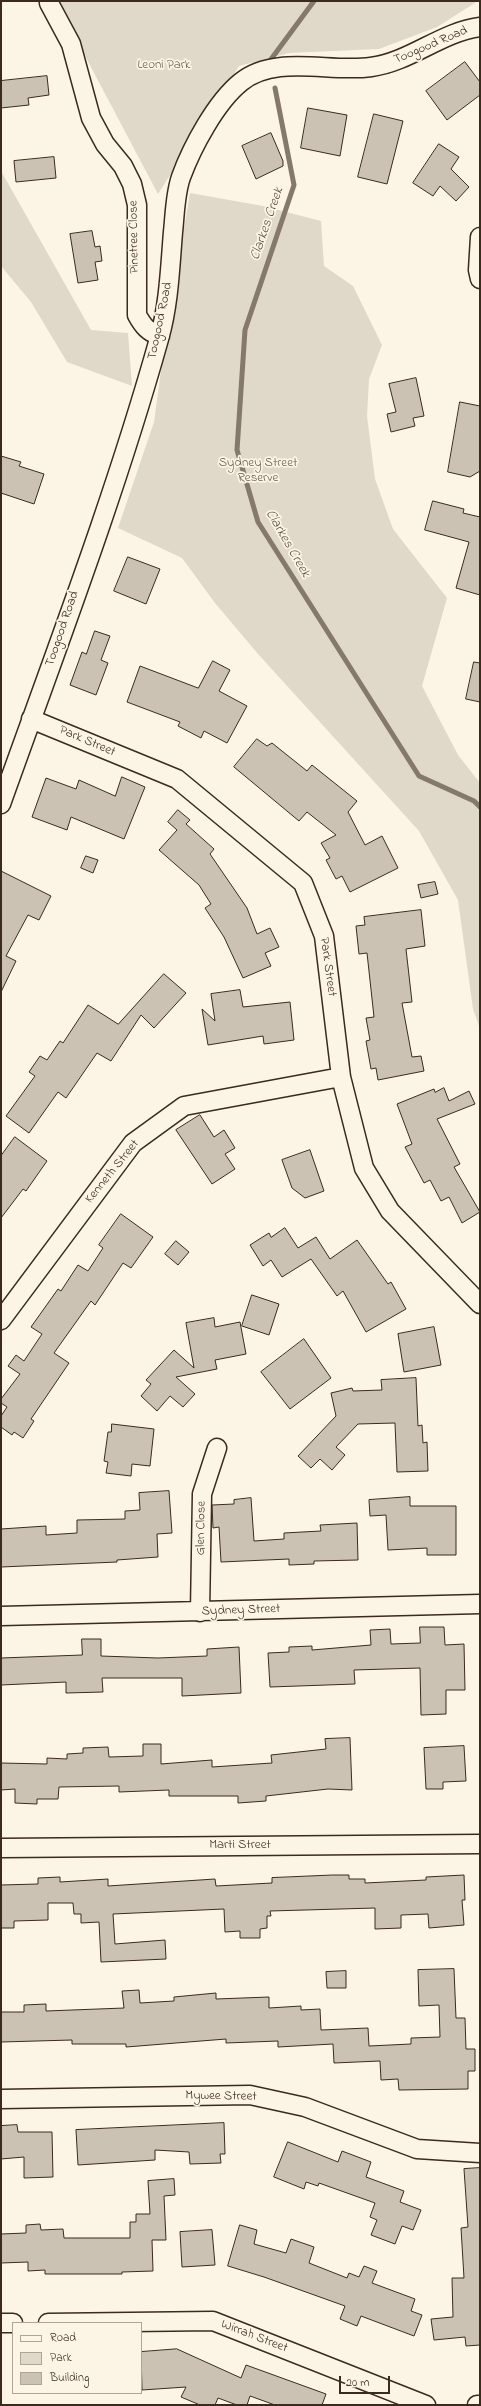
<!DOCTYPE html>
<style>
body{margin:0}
#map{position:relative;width:481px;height:2406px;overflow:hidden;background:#fcf5e5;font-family:"Indie Flower",sans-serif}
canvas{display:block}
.frame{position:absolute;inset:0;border:2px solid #3b2a1e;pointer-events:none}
.legend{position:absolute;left:12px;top:2322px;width:130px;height:72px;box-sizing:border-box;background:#fcf5e5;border:1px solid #afa495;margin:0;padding:5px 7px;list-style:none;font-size:12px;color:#3b2a1e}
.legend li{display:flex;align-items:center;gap:8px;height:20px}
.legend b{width:20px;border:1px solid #afa495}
.scale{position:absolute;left:339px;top:2376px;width:51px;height:18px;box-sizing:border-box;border:2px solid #3b2a1e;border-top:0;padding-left:5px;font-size:12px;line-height:14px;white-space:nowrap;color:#3b2a1e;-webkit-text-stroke:3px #fcf5e5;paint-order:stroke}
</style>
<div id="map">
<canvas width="481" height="2406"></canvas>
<div class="frame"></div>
<ul class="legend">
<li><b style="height:5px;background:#fcf5e5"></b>Road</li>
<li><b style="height:11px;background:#e0d8c8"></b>Park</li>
<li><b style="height:11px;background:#ccc2b3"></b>Building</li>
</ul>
<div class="scale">20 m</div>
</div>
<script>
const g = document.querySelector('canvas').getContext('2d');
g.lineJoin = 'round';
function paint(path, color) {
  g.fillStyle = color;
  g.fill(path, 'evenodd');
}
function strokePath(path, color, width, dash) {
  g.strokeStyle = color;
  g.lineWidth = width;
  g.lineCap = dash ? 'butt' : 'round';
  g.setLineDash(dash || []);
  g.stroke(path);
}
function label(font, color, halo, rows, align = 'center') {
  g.font = font + ' "Indie Flower",sans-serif';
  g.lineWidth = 3.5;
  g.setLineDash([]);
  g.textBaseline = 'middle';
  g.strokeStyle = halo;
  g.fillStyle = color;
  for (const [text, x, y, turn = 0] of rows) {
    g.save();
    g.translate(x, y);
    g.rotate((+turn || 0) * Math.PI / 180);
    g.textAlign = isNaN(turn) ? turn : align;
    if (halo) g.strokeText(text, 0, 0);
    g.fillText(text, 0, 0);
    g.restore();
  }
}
paint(new Path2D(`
 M56,1H478L437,27L379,49L289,53L239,66L158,194Z
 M1,171L91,330L128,333L132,386L67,362L31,302L1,266Z
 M190,193L263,206L321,221L324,266L353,286L382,345L369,379L367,416L375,479L393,529L447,598L422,686L458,755L480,783V1029L473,1009L458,900L419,831L258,654L215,603L182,558L118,528L154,422L167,327Z`), '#e0d8c8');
strokePath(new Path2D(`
 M269,62L314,1
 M275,88L294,185L245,330L237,450L258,522L419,776L474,801L480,807`), '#85796b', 5);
const building = new Path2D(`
 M465,62L480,82V95L447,120L426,91Z
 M47,76L49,95L28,98L29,105L1,108V81Z
 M308,108L347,115L340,156L301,148Z
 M374,114L403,121L387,184L358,177Z
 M271,133L283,161V166L256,179L242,146Z
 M439,144L459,157L451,169L469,187L456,201L440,186L433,196L413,183Z
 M54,157L56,178L16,182L14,161Z
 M92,231L95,247L100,246L102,261L95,262L98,280L78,283L70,234Z
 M416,378L424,416L413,418L415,426L391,432L387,414L396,412L389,384Z
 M460,402L480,406V471L470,477L448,472Z
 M1,456L21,462L19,466L44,474L34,504L1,493Z
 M433,501L464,509L463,513L480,517V595L456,588L469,542L425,530Z
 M128,557L160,569L146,604L114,591Z
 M95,631L110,636L101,660L108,663L96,695L70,685L82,652L86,654Z
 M213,661L230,670L219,691L247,706L227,743L204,731L201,738L178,726L180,722L127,702L140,666L198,688Z
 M474,662L480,663V702L466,699Z
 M257,739L267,746L272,743L307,771L312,765L357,801L348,812L365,845L382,836L398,868L350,892L342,876L336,879L326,860L330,858L321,843L336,835L307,812L299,821L234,767Z
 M122,777L145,787L124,839L71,817L67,830L32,817L46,778L76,789L79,780L115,796Z
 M178,810L190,820L186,824L214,849L210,854L247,908L257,934L270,928L279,947L265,953L271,966L243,978L224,937L205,908L211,904L199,885L159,850L177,830L168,822Z
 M86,856L98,860L93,873L81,868Z
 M1,871L51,896L39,920L28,915L6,956L16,961L1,992Z
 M435,882L438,894L421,898L418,885Z
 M421,910L425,946L406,949L412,1002L402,1003L412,1057L421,1056L424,1071L378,1080L376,1068L371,1069L366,1041L370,1040L366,1018L374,1017L367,953L359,954L356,926L365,925L364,917Z
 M164,974L186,993L154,1028L141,1015L111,1061L97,1053L66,1098L58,1092L29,1133L6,1116L35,1076L29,1072L40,1056L47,1060L60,1041L63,1043L88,1005L118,1024Z
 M240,990L243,1007L290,1002L294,1040L264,1044L263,1036L208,1045L202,1009L215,1021L211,994Z
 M444,1088L449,1101L469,1091L475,1104L437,1119L460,1164L454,1167L480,1212L462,1223L449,1197L441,1201L430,1180L424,1183L405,1147L412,1144L397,1104L434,1089L435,1092Z
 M200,1115L214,1137L224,1130L235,1148L225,1154L235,1169L212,1184L176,1130Z
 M15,1137L47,1161L26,1191L23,1189L1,1218V1156Z
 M310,1150L324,1191L305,1198L292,1188L282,1160Z
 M121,1214L153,1237L131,1268L123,1263L95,1305L91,1301L54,1353L69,1363L31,1419L34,1421L23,1438L14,1432L12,1435L1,1427V1416L7,1407L1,1403V1399L20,1374L8,1366L16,1355L24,1361L42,1334L31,1327L58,1289L61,1291L78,1265L88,1271L103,1248L99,1245Z
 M285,1228L298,1248L316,1237L330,1259L357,1240L388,1284L391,1282L406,1309L366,1332L343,1291L337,1296L311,1259L282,1277L271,1260L263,1266L250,1245L269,1233L271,1237Z
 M176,1241L189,1252L178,1265L165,1254Z
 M252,1295L279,1304L269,1335L242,1326Z
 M214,1318L215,1327L240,1322L246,1354L215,1360L217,1369L176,1377L195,1394L183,1407L170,1396L157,1411L141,1396L151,1384L146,1380L174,1350L194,1368L186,1323Z
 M434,1327L441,1365L404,1372L398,1334Z
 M304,1339L331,1378L290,1409L261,1372Z
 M416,1378L418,1426L422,1425L423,1443L427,1442L428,1471L397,1472L395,1423L358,1424L336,1447L345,1455L332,1470L320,1459L311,1468L298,1456L336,1416L331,1393L352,1388L353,1391L382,1390L381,1380Z
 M112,1424L154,1429L150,1466L132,1464L131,1476L106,1473L108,1462L104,1461L108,1432H111Z
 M169,1491L172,1533L157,1534L158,1557L117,1560V1562L1,1567V1529L46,1526V1535L77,1533V1520L125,1519V1511L140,1510L139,1493Z
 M410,1497V1506H456V1555H427V1548L388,1550L386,1515L370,1516L369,1500Z
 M251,1498L254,1541L284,1539V1533L321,1531L320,1525L357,1523L358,1560L314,1561V1564L289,1565V1559L221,1562L219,1527L213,1528L212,1505L234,1504V1500Z
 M420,1627H444L445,1645L464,1644L465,1690H446V1714L421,1715L420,1668L354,1670L355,1684L270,1687L268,1653L289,1652V1647L312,1646V1650L371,1645L370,1630L390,1629L391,1644L420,1643Z
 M82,1639H101V1656L158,1658L207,1656V1649L239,1647L241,1693L182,1696V1678H102L103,1692L66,1693V1682L1,1685V1658L82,1655Z
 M350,1738L352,1790L328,1789L266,1796V1801L238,1803V1796H169V1790L119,1792V1786L59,1787L58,1799H37V1804L15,1803V1789L1,1790V1763L47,1764V1758L67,1759V1754L83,1753V1748L108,1747L109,1757L143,1756V1744H161V1764L212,1760V1767L272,1763L271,1755L326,1749L325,1739Z
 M464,1746L466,1781L443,1782V1789H426L424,1748Z
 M333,1875H349V1879H365V1883L426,1880V1877L464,1875L465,1900H462L464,1925L429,1928L428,1914L401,1915V1928L375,1929V1908L270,1911L271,1916H267V1928L260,1929V1938H240V1931L225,1932L224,1909L113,1914L115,1944L165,1940L166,1959L101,1962L99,1922L81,1923V1914H74L73,1903H48V1920L14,1921V1928H1V1885L38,1884V1878L60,1877V1882L108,1879V1886L215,1879L216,1886L272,1883V1878Z
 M454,1969L456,2018H465L466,2049H475V2071H468V2089L399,2090L398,2079L381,2080L380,2061L334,2063L333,2044L278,2047V2041L226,2043V2039L126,2047V2044H72V2040L1,2042V2012H24V2005L46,2004V2011L124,2008L122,1991L139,1990L140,2003L174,2001V1997L216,1993V1999L269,1997V2008L301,2006V2010L320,2009L321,2030L368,2028L369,2046L411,2044V2038L440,2037L439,2005L419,2006L418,1970Z
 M346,1971V1988H327L326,1972Z
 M224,2123L225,2154H220L221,2163L190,2164L189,2152L155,2150V2160L78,2165L76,2130Z
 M17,2125L18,2132H52L53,2177L24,2178V2157L1,2159V2126Z
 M288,2142L338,2162L342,2151L371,2162L366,2177L404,2191L400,2202L421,2210L413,2230L402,2226L395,2244L371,2235L377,2220L370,2217L375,2203L319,2183L318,2186L306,2182L304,2189L274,2177Z
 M480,2168V2345L466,2346L465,2337L434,2340L431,2319L453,2317L452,2278H464L461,2228L468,2227L464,2169Z
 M174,2179L175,2195L164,2196L166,2240H152L153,2271L122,2272V2274H45V2270L28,2271V2262L1,2263V2234L26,2233V2225L40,2224L41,2230L63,2229L64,2238H130V2222H136V2214H150L148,2181Z
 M240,2225L257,2230L254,2244L286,2253L291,2239L314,2247L309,2263L347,2278L349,2273L359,2277L364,2266L377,2271L372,2283L415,2299L411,2311L422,2315L414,2336L361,2316L357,2326L340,2319L345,2306L264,2277L228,2266Z
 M212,2230L215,2265L182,2267L180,2232Z
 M177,2349L241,2378L246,2365L326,2394L322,2405H275L250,2396L247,2405H237L218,2398L215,2405H200L181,2397L186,2387L142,2390L141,2352Z`);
paint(building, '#ccc2b3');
strokePath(building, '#3b2a1e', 1);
const minor = new Path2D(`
 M49,3L71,44L91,118L105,144L123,166L132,184L137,205V315C143,326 148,332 160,336
 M480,237L478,270L480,279
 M31,719L177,779L303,883L324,936L341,1077L364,1168L390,1211L480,1304
 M1,804C56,650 115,496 159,339C169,304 170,268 173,232C175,214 175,194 181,177C192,147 216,102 241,82C275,54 330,73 371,67C410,62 441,32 480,27
 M1,1320L133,1143L184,1106L341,1077
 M200,1612L202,1494L217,1448
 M1,1616L480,1604
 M1,1848L480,1844
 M1,2099L250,2095L305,2107L417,2149L480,2153
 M1,2323H13
 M48,2323L213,2321L426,2405
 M477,2405H480`);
strokePath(minor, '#3b2a1e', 21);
strokePath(minor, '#fcf5e5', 18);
label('13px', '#3b2a1e', '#fcf5e5', [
 ["Toogood Road",431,46,-23],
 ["Pinetree Close",135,237,-91],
 ["Toogood Road",161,321,-78],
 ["Toogood Road",63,629,-71],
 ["Park Street",87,742,23],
 ["Park Street",327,967,82],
 ["Kenneth Street",113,1172,-51],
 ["Glen Close",202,1528,-89],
 ["Sydney Street",241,1611,-2],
 ["Marti Street",240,1846],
 ["Mywee Street",221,2097,1],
 ["Wirrah Street",254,2337,21]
]);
label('13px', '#645648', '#fcf5e5', [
 ["Leoni Park",164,66],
 ["Sydney Street",258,464],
 ["Reserve",258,479]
]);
label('italic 14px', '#605144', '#fcf5e5', [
 ["Clarkes Creek",268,224,-71],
 ["Clarkes Creek",287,544,60]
]);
</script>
